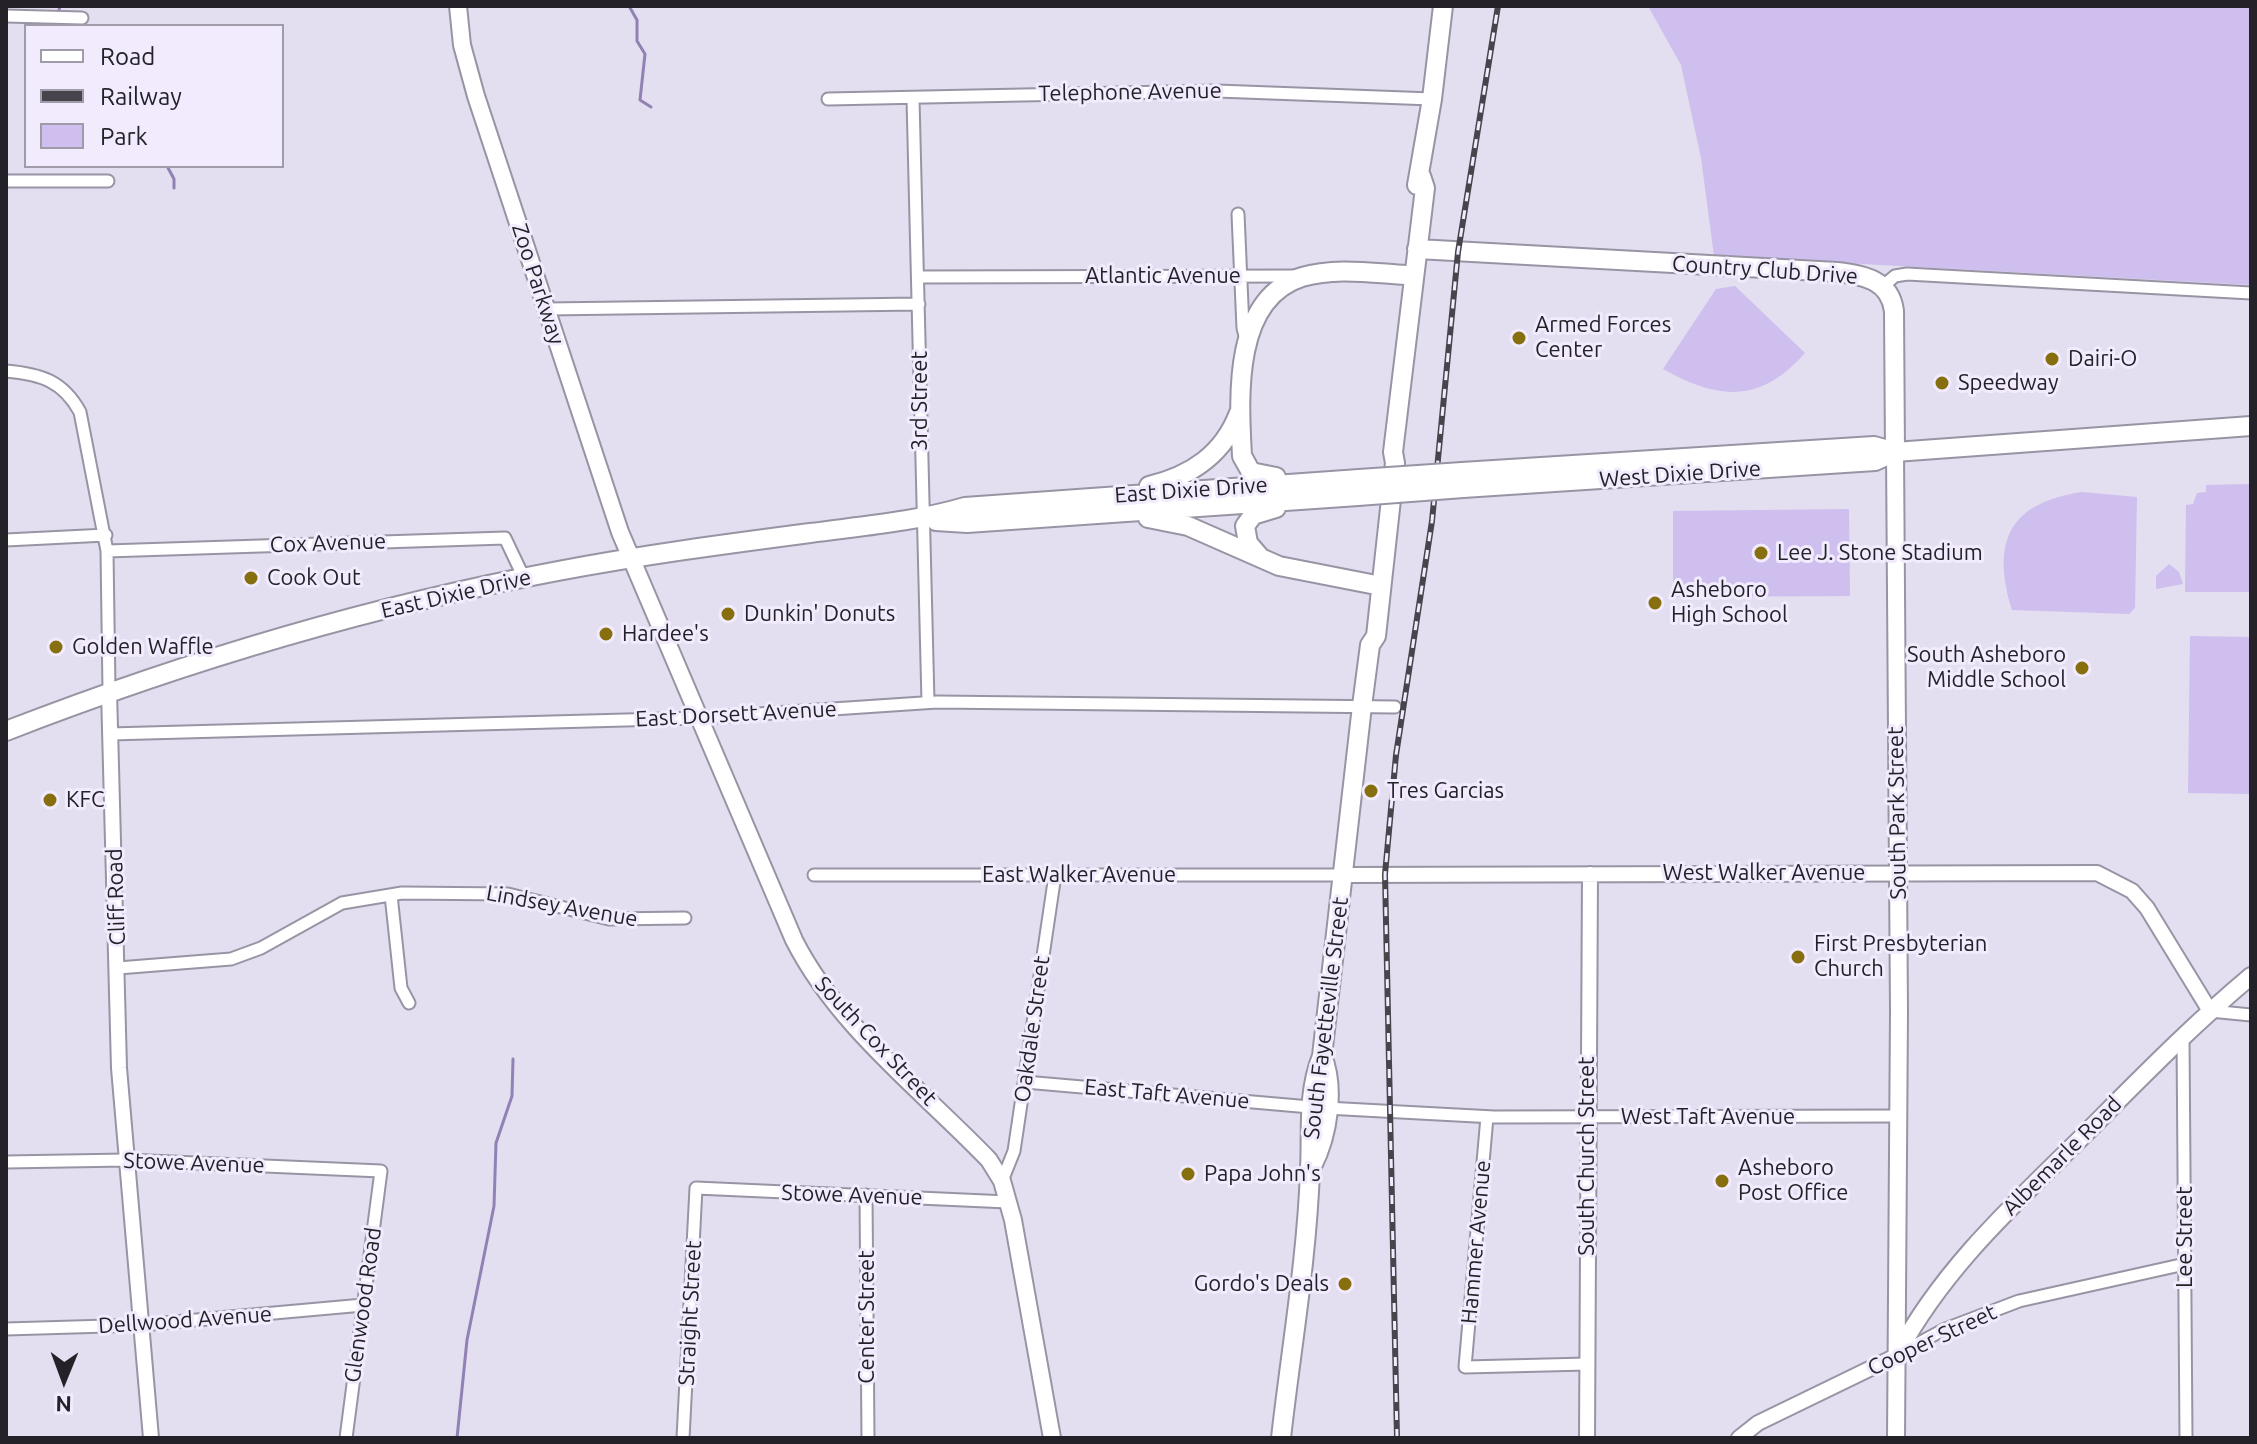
<!DOCTYPE html>
<style>
body{margin:0}
#map{position:relative;width:2257px;height:1444px;overflow:hidden;background:#e3def0;font-family:Ubuntu,sans-serif}
canvas{display:block}
.frame{position:absolute;inset:0;border:8px solid #242228;pointer-events:none}
.legend{position:absolute;left:24px;top:24px;width:260px;height:144px;box-sizing:border-box;background:#f1ebfd;border:2px solid #9f9ba8;margin:0;padding:10px 14px;list-style:none;font-size:24px;color:#242228}
.legend li{display:flex;align-items:center;gap:16px;height:40px}
.legend b{width:40px;border:2px solid #9f9ba8}
.north{position:absolute;left:24px;top:1340px;width:80px;height:80px;-webkit-text-stroke:6px #f1ebfd;paint-order:stroke;rotate:181deg;font-size:22px;font-weight:700;line-height:32px;text-align:center;color:#242228}
.north::after{content:'';display:block;margin:auto;width:28px;height:36px;background:#242228;clip-path:polygon(50% 0,100% 100%,50% 72%,0 100%)}
</style>
<div id="map">
<canvas width="2257" height="1444"></canvas>
<div class="frame"></div>
<ul class="legend">
<li><b style="height:10px;background:#fff"></b>Road</li>
<li><b style="height:10px;background:#47444c"></b>Railway</li>
<li><b style="height:22px;background:#cebfee"></b>Park</li>
</ul>
<div class="north">N</div>
</div>
<script>
const g = document.querySelector('canvas').getContext('2d');
g.lineJoin = 'round';
function paint(path, color) {
  g.fillStyle = color;
  g.fill(path, 'evenodd');
}
function strokePath(path, color, width, dash) {
  g.strokeStyle = color;
  g.lineWidth = width;
  g.lineCap = dash ? 'butt' : 'round';
  g.setLineDash(dash || []);
  g.stroke(path);
}
function label(font, color, halo, rows, align = 'center') {
  g.font = font + ' Ubuntu,sans-serif';
  g.lineWidth = 6;
  g.setLineDash([]);
  g.textBaseline = 'middle';
  g.strokeStyle = halo;
  g.fillStyle = color;
  for (const [text, x, y, turn = 0] of rows) {
    g.save();
    g.translate(x, y);
    g.rotate((+turn || 0) * Math.PI / 180);
    g.textAlign = isNaN(turn) ? turn : align;
    if (halo) g.strokeText(text, 0, 0);
    g.fillText(text, 0, 0);
    g.restore();
  }
}
paint(new Path2D(`
 M1648,6H2251V285L1714,256L1701,158L1681,65Z
 M1735,286L1805,353C1760,404 1718,400 1663,369L1716,289Z
 M2251,484V592H2185L2186,505L2193,504L2197,493L2206,492V485Z
 M2082,492L2137,497L2135,608L2129,614L2012,610C1991,541 2009,503 2082,492Z
 M1849,509L1850,596L1673,597V511Z
 M2169,564L2179,572L2183,584L2156,589V576Z
 M2190,636L2251,637V794L2188,793Z`), '#cebfee');
strokePath(new Path2D(`
 M629,6L637,20V41L645,54L640,100L651,107
 M58,14L60,6
 M167,166L174,179V188
 M457,1438L467,1340L494,1206L496,1143L512,1096L513,1059`), '#9282b4', 3);
const minor = new Path2D(`
 M6,16L82,18
 M828,99L1217,91L1432,99
 M913,99L928,702
 M6,181H108
 M1238,214L1243,328L1246,340
 M919,277L1298,276
 M1883,286L1895,276L1907,274L2251,293
 M547,309L919,304
 M6,371C41,374 63,381 80,412L107,551L109,691
 M6,540L106,535
 M107,551L505,538L524,578
 M110,734L699,718L937,702L1395,707
 M814,875H1345
 M391,895L401,988L409,1003
 M118,968L231,959L261,948L342,903L402,893L508,894L609,919L685,918
 M2210,1011L2251,1015
 M2183,1037L2186,1438
 M1025,1082L1310,1107
 M1326,1108L1494,1117L1899,1116
 M1487,1117L1465,1367L1587,1364
 M6,1162L126,1160L381,1171L346,1438
 M1002,1181L1014,1151L1055,875
 M866,1195L868,1438
 M6,1329L141,1325L363,1305
 M1897,1355L1943,1330L2019,1301L2185,1264
 M683,1438L696,1188L1008,1202`);
const tertiary = new Path2D(`
 M109,691L119,1068L151,1438
 M1345,875L2097,873L2132,891L2147,908L2210,1011
 M1587,1438L1590,874
 M1739,1438L1758,1423L1896,1356`);
const secondary = new Path2D(`
 M458,6L462,45L476,96L620,532L794,940C838,1027 923,1091 989,1160L1002,1181L1013,1220L1052,1438
 M1895,452L1899,1011L1896,1438
 M1898,1353C1943,1269 2012,1206 2079,1140C2135,1084 2190,1027 2251,976`);
const primary = new Path2D(`
 M1417,185L1432,99L1443,6
 M1417,249L1837,272C1864,275 1890,280 1894,311L1895,452
 M1462,472L1874,446L1895,452L2251,426
 M1276,477L1251,472L1242,456C1239,399 1232,299 1302,277C1335,267 1372,273 1406,275
 M1149,486C1191,476 1223,455 1239,413
 M1463,488L1875,461L1895,452
 M1148,518L1188,526L1279,566L1371,584
 M936,521L967,523L1358,496
 M1260,557L1248,543L1245,526L1253,515L1276,508
 M6,731C184,662 371,606 558,571C642,555 726,544 810,533C862,526 914,522 965,507L1359,479
 M1312,1166C1328,1135 1335,1088 1322,1056
 M1281,1438C1291,1349 1307,1259 1310,1170C1312,1130 1307,1094 1322,1056L1362,706L1370,645L1376,636L1395,463L1393,452L1425,188L1421,176`);
strokePath(minor, '#9994a4', 15);
strokePath(tertiary, '#9994a4', 18);
strokePath(secondary, '#9994a4', 20);
strokePath(primary, '#9994a4', 22);
strokePath(minor, '#fff', 11);
strokePath(tertiary, '#fff', 14);
strokePath(secondary, '#fff', 16);
strokePath(primary, '#fff', 18);
const rail = new Path2D(`
 M1397,1438L1385,874L1396,755L1432,521L1458,252L1498,6`);
strokePath(rail, '#47444c', 6);
strokePath(rail, '#f1ebfd', 3, [9]);
const primaryBridge = new Path2D(`
 M1359,479L1462,472
 M1358,496L1463,488`);
strokePath(primaryBridge, '#9994a4', 22, []);
strokePath(primaryBridge, '#fff', 18);
for (const [x, y, r, color] of [
 [1519,338,8,"#876e0e"],
 [2052,359,8,"#876e0e"],
 [1942,383,8,"#876e0e"],
 [1761,553,8,"#876e0e"],
 [251,578,8,"#876e0e"],
 [1655,603,8,"#876e0e"],
 [728,614,8,"#876e0e"],
 [606,634,8,"#876e0e"],
 [56,647,8,"#876e0e"],
 [2082,668,8,"#876e0e"],
 [1371,791,8,"#876e0e"],
 [50,800,8,"#876e0e"],
 [1798,957,8,"#876e0e"],
 [1188,1174,8,"#876e0e"],
 [1722,1181,8,"#876e0e"],
 [1345,1284,8,"#876e0e"]
]) {
  const dot = new Path2D();
  dot.arc(x, y, r, 0, 2 * Math.PI);
  g.fillStyle = color;
  g.fill(dot);
  strokePath(dot, '#f1ebfd', 3);
}
label('22px', '#242228', '#f1ebfd', [
 ["Telephone Avenue",1130,92,-1],
 ["Country Club Drive",1765,270,4],
 ["Atlantic Avenue",1163,276],
 ["Zoo Parkway",538,284,72],
 ["3rd Street",920,401,-90],
 ["West Dixie Drive",1680,474,-4],
 ["East Dixie Drive",1191,490,-4],
 ["Cox Avenue",328,543,-2],
 ["East Dixie Drive",456,594,-13],
 ["East Dorsett Avenue",736,714,-3],
 ["South Park Street",1897,813,-91],
 ["West Walker Avenue",1764,873],
 ["East Walker Avenue",1079,875],
 ["Cliff Road",116,897,-92],
 ["Lindsey Avenue",562,906,10],
 ["South Fayetteville Street",1326,1018,-83],
 ["Oakdale Street",1032,1029,-82],
 ["South Cox Street",876,1041,47],
 ["East Taft Avenue",1167,1094,5],
 ["West Taft Avenue",1708,1117],
 ["South Church Street",1587,1156,-90],
 ["Albemarle Road",2062,1156,-45],
 ["Stowe Avenue",194,1163,2],
 ["Stowe Avenue",852,1195,2],
 ["Lee Street",2185,1237,-90],
 ["Hammer Avenue",1476,1242,-85],
 ["Glenwood Road",363,1305,-82],
 ["Straight Street",690,1313,-87],
 ["Center Street",867,1317,-90],
 ["Dellwood Avenue",185,1320,-4],
 ["Cooper Street",1932,1340,-25]
]);
label('22px', '#242228', '#f1ebfd', [
 ["Armed Forces",1535,325],
 ["Center",1535,350],
 ["Dairi-O",2068,359],
 ["Speedway",1958,383],
 ["Lee J. Stone Stadium",1777,553],
 ["Cook Out",267,578],
 ["Asheboro",1671,590],
 ["High School",1671,615],
 ["Dunkin' Donuts",744,614],
 ["Hardee's",622,634],
 ["Golden Waffle",72,647],
 ["South Asheboro",2066,655,"right"],
 ["Middle School",2066,680,"right"],
 ["Tres Garcias",1387,791],
 ["KFC",66,800],
 ["First Presbyterian",1814,944],
 ["Church",1814,969],
 ["Asheboro",1738,1168],
 ["Post Office",1738,1193],
 ["Papa John's",1204,1174],
 ["Gordo's Deals",1329,1284,"right"]
], 'left');
</script>
